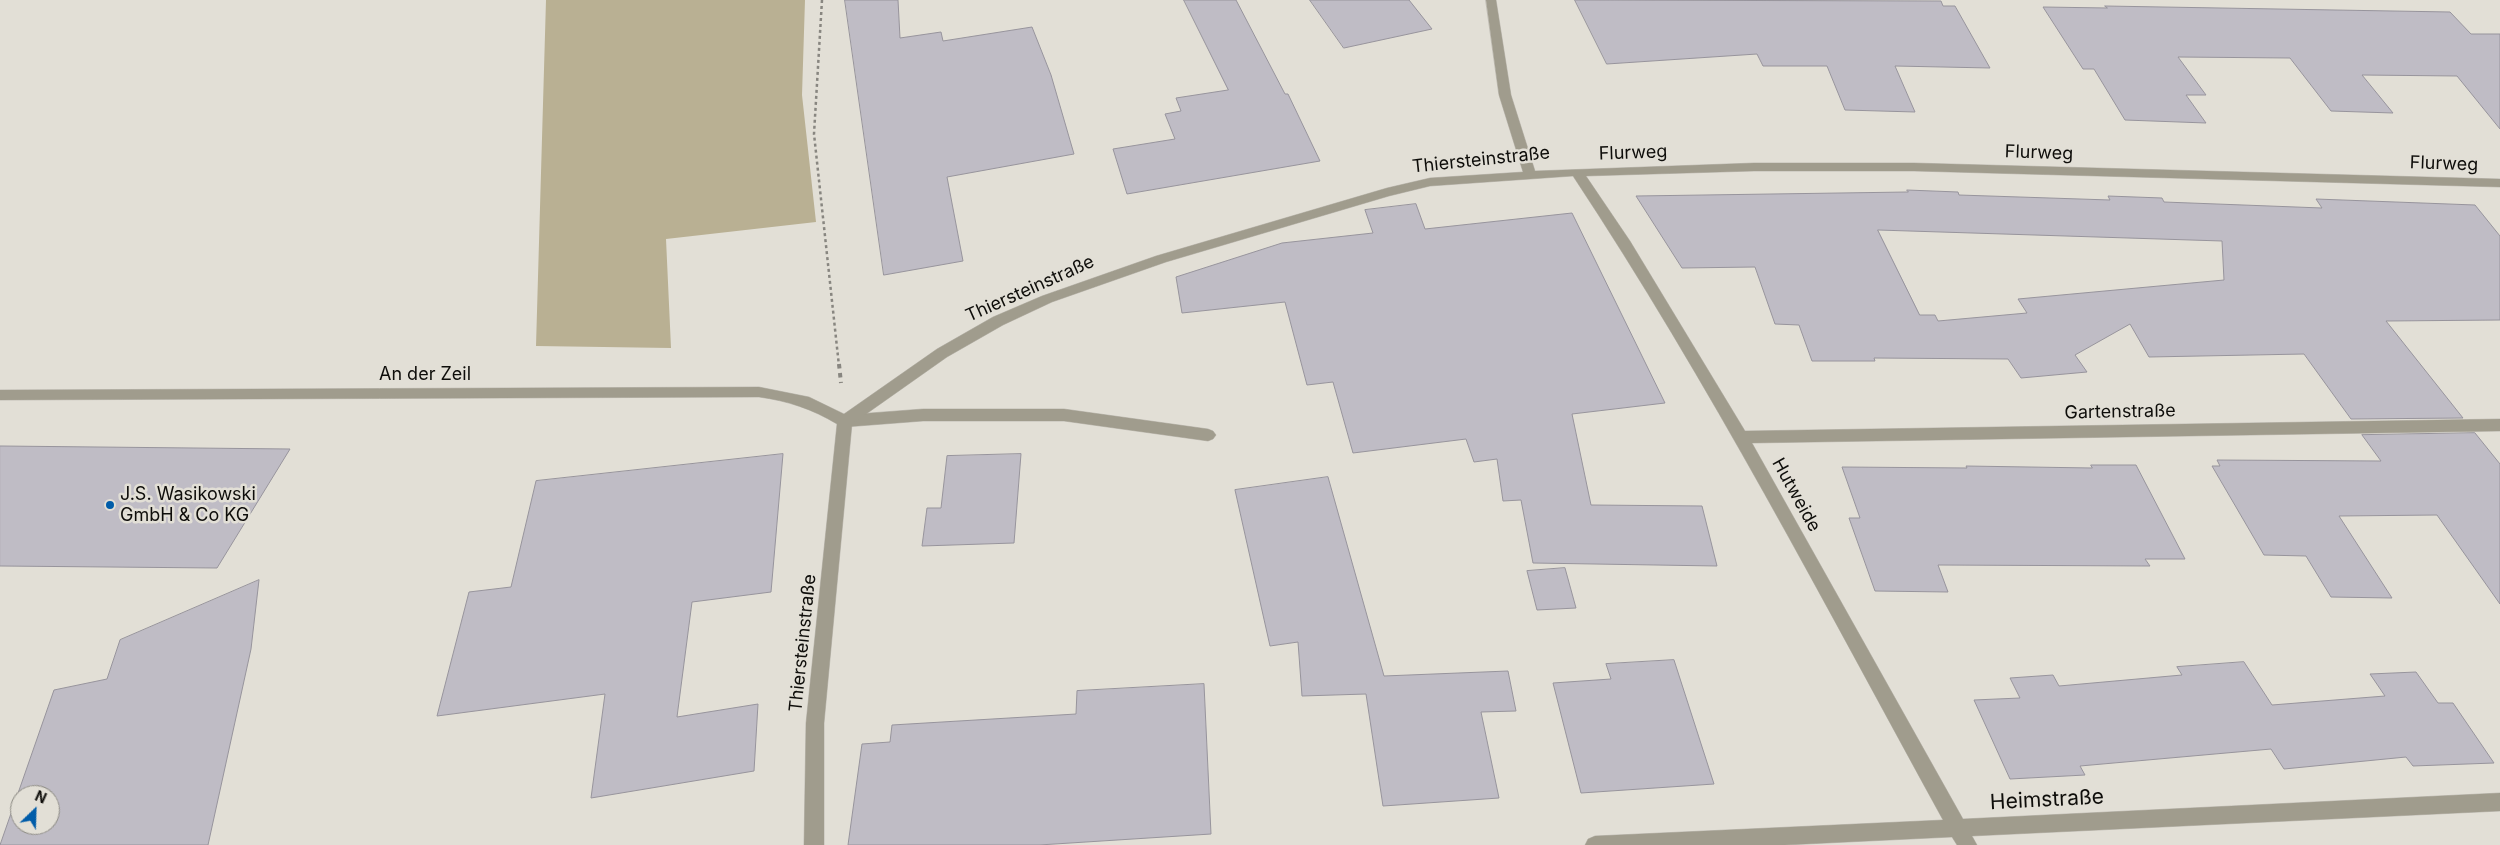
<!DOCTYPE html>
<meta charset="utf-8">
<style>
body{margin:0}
#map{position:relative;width:2500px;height:845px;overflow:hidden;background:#e2dfd6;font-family:Inter,sans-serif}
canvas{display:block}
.north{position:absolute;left:10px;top:785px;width:50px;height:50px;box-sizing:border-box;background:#e2dfd6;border:1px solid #8d8b84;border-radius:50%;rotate:24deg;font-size:14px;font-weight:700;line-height:20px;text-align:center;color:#0e0d0a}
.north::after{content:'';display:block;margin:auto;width:18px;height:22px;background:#005ca9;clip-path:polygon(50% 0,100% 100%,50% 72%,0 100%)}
</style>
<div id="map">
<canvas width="2500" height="845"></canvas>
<div class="north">N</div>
</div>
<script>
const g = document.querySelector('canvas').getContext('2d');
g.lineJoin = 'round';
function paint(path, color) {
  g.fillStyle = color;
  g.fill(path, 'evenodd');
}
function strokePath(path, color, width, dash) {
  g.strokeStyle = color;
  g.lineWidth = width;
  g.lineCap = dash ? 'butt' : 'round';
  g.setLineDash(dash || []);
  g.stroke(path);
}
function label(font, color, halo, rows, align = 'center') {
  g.font = font + ' Inter,sans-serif';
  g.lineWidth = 5;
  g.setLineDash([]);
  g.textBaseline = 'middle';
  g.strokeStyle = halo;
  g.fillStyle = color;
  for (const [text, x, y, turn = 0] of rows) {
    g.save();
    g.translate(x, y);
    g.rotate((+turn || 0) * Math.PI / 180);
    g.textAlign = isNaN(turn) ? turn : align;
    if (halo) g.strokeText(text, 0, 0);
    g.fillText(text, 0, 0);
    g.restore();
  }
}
paint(new Path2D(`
 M546,0H805L802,95L816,222L666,239L671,348L536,346Z`), '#b9b093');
const building = new Path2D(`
 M845,0H898L900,38L941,32L943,41L1032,27L1051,75L1074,154L947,177L963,261L884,275Z
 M1184,0H1236L1285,94H1288L1320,161L1127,194L1113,149L1175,139L1165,114L1181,111L1176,98L1228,90Z
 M1310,0H1409L1432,29L1344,48Z
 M1575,0L1941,1L1943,6H1955L1990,68L1895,66L1915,112L1845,110L1827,66H1763L1757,54L1607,64Z
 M2105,6L2450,12L2471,34H2500V129L2457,76L2362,75L2393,113L2331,111L2290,58L2178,57L2206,95H2186L2206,123L2125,120L2094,69H2083L2043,7L2107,8Z
 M1907,190L1958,192L1959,195L2110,200L2108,196L2162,198L2164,202L2322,208L2316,199L2475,205L2500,236V320L2386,321L2463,418L2351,419L2304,354L2149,357L2130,324L2075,355L2087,372L2021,378L2008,359L1874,358L1875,361H1812L1799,325L1775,324L1755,267L1682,268L1636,196L1908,192ZM1878,230L2222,241L2224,280L2018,299L2027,313L1938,321L1935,315H1920Z
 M1416,204L1425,229L1572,213L1665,403L1572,414L1591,505L1702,506L1717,566L1533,563L1521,500L1503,501L1497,459L1474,462L1466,439L1353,453L1333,382L1307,385L1285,302L1182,313L1176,277L1282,243L1373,233L1365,210Z
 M2475,433L2500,464V604L2437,515L2339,516L2392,598L2331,597L2306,556L2264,555L2212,466H2220L2217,460L2381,461L2362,435Z
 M0,446L290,449L217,568L0,566Z
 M783,454L771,592L692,602L677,717L758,704L754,771L591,798L605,694L437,716L469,592L511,587L536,481Z
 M1021,454L1014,543L922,546L927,508H941L947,456Z
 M2091,465H2136L2185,559H2145L2150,566L1938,565L1948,592L1875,591L1849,518H1860L1842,467L1967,468L1966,466L2092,468Z
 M1328,477L1384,676L1508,671L1516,711L1481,712L1499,798L1383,806L1366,694L1302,696L1298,642L1270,646L1235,490Z
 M1565,568L1576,608L1537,610L1527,571Z
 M259,580L251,649L208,845H0L54,690L107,679L120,640ZM20,795H50V825H20Z
 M1674,660L1714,784L1581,793L1553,683L1611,679L1606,664Z
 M2244,662L2272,705L2385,696L2370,674L2416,672L2438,703H2453L2494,763L2413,766L2406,757L2284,769L2271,749L2080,766L2085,775L2010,779L1974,700L2020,698L2010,678L2053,675L2059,686L2182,675L2177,667Z
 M1204,684L1211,834L1039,845H848L862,744L890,742L892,725L1076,714L1077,691Z`);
paint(building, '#bfbcc5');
strokePath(building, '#97949c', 1);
const lane = new Path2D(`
 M923,409H1064L1208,429L1213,431L1216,435L1213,439L1208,441L1064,421H923L845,427L840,425L838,421L840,417L845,415Z`);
const street = new Path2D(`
 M1486,0H1496L1511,95L1535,171L1754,163H1914L2500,179V187L1914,171H1754L1586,176L1630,241L1745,431L2500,419V431L1752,443L1963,819L2500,793V811L1972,836L1977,845H1957L1952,837L1785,845H1585L1588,839L1595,836L1943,820C1824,603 1710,383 1573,176L1430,186L1389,196L1166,262L1052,302L1003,325L947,357L852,424L824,723V845H804L806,723L837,424C812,409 788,401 759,397L0,400V390L759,387L809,397L844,414L937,349L993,317L1042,296L1156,256L1387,188L1430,178L1523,172L1499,95Z`);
strokePath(lane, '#c0bdb5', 1);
strokePath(street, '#c0bdb5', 1);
strokePath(new Path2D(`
 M822,0L814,134L839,366`), '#888680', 2.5, [3, 3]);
strokePath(new Path2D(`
 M839,364L841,383`), '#888680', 4, [4.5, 4.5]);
paint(lane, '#a09c8d');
paint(street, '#a09c8d');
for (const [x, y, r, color] of [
 [110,505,5,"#005ca9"]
]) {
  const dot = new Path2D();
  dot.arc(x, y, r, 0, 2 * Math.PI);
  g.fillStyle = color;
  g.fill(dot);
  strokePath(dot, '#e2dfd6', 2);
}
label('18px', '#0e0d0a', '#e2dfd6', [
 ["Flurweg",1633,153,-2],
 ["Flurweg",2039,153,2],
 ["Thiersteinstraße",1481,160,-6],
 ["Flurweg",2444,164,2],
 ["Thiersteinstraße",1030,289,-24],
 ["An der Zeil",425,375],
 ["Gartenstraße",2120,412,-1],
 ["Hutweide",1796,495,61],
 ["Thiersteinstraße",803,643,-84]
]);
label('18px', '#0e0d0a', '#e2dfd6', [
 ["J.S. Wasikowski",120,495],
 ["GmbH & Co KG",120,516]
], 'left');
label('21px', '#0e0d0a', '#e2dfd6', [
 ["Heimstraße",2047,800,-3]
]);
</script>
